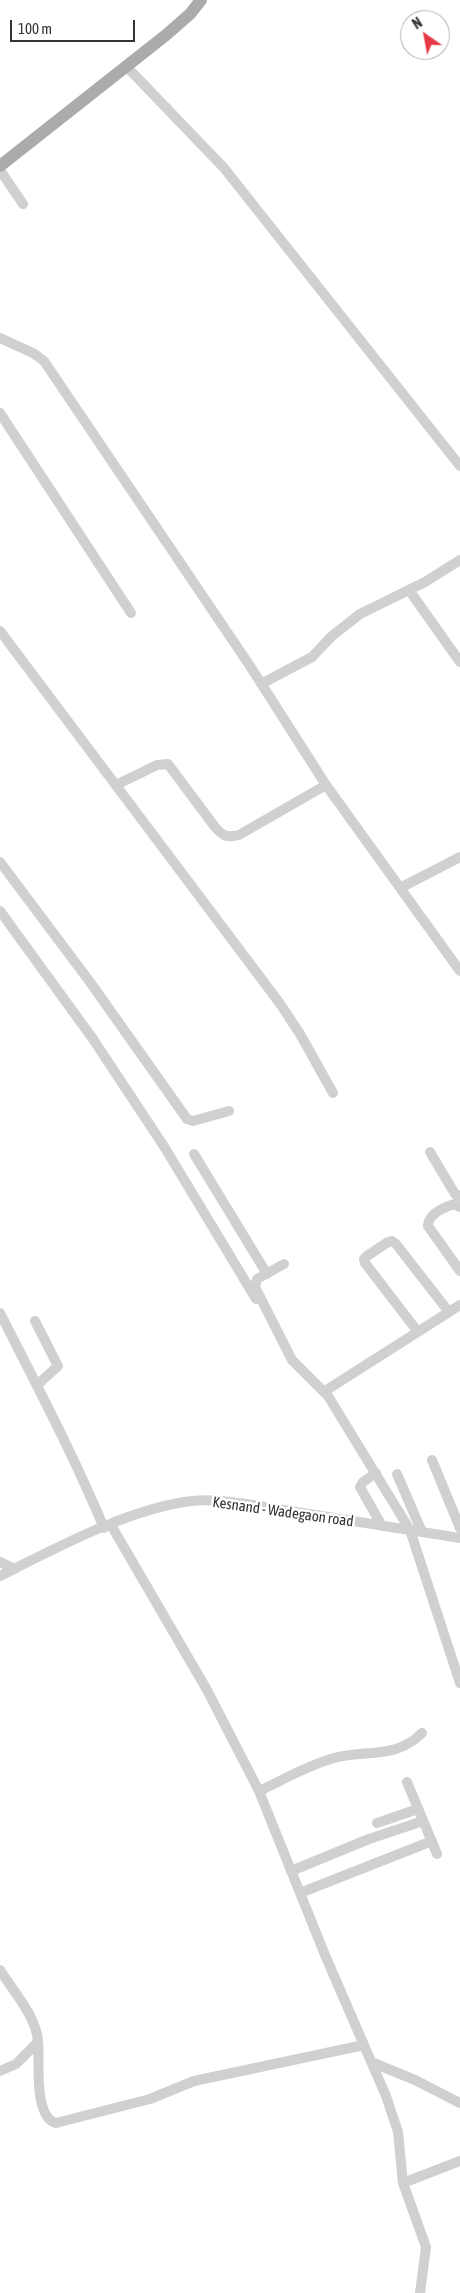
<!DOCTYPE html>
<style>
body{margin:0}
#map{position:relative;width:460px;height:2293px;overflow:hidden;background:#fff;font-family:"Asap Condensed",sans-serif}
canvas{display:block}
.north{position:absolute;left:400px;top:10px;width:50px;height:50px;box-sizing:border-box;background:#fff;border:1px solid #adadad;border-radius:50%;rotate:327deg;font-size:14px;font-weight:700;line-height:20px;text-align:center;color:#333}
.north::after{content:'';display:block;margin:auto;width:18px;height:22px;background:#e63946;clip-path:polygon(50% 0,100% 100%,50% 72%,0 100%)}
.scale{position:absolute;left:10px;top:20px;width:125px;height:22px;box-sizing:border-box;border:2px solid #333;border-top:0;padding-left:6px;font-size:15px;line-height:18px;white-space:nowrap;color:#333;-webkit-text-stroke:4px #fff;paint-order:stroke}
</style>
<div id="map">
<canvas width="460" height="2293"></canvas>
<div class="north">N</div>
<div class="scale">100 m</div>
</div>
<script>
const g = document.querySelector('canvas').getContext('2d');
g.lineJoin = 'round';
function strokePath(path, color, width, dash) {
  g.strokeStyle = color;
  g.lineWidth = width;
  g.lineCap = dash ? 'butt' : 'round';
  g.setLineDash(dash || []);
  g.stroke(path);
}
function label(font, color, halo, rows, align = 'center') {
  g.font = font + ' "Asap Condensed",sans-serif';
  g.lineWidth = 5;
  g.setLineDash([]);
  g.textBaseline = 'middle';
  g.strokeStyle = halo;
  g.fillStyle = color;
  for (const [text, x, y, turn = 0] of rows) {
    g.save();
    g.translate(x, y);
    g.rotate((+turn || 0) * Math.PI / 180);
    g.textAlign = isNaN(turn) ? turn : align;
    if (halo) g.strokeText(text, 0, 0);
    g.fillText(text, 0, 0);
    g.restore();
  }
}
strokePath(new Path2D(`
 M127,67L224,168L460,466
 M0,170L23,204
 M0,338L33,353L44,361L250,666L326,785L460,971
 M0,413L131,613
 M409,590L460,662
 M0,631L281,1005L300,1034L333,1093
 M261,684L312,657L332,636L360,614L425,582L460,560
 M116,785L157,765L168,764L215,827C223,836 227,838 239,835L326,785
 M0,862L90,982L187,1119L193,1121L229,1111
 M400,888L460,857
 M0,911L93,1039L165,1148L256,1299
 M430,1152L455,1194L460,1196
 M194,1154L267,1274
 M460,1207L454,1204C445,1207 428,1214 428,1226L460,1271
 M284,1264L257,1279L255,1287L292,1360L328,1396L410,1530L460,1683
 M0,1313C36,1384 73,1454 104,1528
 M35,1321L58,1366L37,1385
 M418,1332L365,1263L364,1259L367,1256L388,1242L392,1241L396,1244L449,1312
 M325,1391L460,1305
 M432,1460L460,1528
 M376,1473L363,1482L360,1487L382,1526
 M397,1474L422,1532
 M111,1525L207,1690L259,1791L325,1955L386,2096L398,2132L403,2183L426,2247L420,2293
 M0,1562L15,1569
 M0,1576C56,1548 130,1508 192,1501C213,1499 233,1502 253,1505L460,1538
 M407,1782L437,1854
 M259,1791C283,1780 308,1765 334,1758C366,1749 395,1760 422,1733
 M377,1823L418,1809
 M291,1871L369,1839L423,1821
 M300,1893L432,1841
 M0,1970C13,1991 36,2016 38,2041C40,2059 33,2117 56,2123L150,2099L194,2081L364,2045
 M371,2062L415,2080L460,2103
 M0,2071L16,2064L38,2042
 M403,2183L460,2161`), '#d0d0d0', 10);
strokePath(new Path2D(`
 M0,166L166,35L190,14L201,0`), '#ababab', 12);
label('15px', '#333', '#fff', [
 ["Kesnand - Wadegaon road",283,1512,8]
]);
</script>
